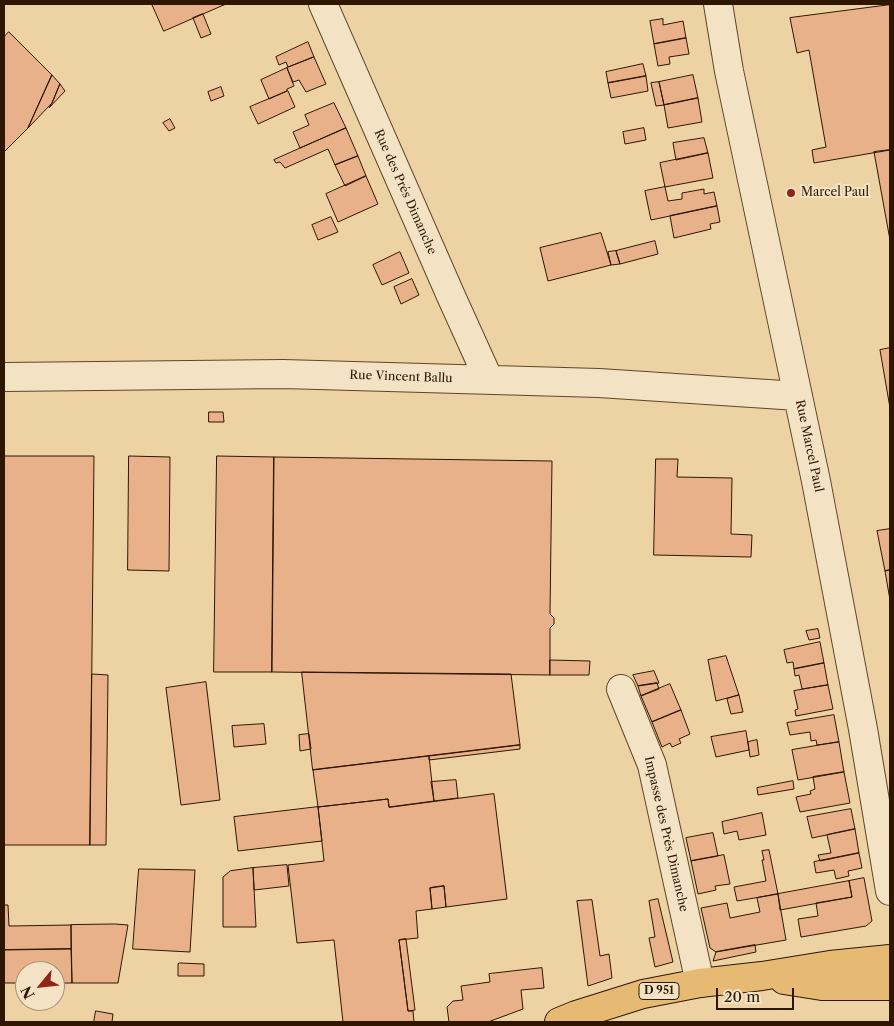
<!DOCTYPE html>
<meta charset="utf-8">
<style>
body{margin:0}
#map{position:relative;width:894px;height:1026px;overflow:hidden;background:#edd3a4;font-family:"Libre Caslon Text",serif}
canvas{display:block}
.frame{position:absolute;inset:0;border:5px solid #2f1600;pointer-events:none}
.north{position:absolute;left:15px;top:961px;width:50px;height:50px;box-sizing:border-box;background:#f3e2c4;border:1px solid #a59076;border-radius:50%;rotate:242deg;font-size:14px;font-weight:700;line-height:20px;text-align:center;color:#2f1600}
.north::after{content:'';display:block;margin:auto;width:18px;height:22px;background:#8f2418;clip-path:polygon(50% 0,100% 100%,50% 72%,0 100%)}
.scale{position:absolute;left:716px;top:988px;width:78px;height:22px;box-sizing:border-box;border:2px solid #2f1600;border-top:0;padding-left:6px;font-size:15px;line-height:18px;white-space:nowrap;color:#2f1600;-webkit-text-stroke:4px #f3e2c4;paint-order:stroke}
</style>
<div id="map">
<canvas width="894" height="1026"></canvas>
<div class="frame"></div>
<div class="north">N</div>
<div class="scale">20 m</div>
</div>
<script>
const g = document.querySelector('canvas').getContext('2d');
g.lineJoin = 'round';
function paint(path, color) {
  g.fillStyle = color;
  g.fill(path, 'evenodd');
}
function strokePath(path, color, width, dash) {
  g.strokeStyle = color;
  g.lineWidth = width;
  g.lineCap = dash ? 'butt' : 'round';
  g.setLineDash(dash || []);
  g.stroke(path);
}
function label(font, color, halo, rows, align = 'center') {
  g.font = font + ' "Libre Caslon Text",serif';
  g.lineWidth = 4;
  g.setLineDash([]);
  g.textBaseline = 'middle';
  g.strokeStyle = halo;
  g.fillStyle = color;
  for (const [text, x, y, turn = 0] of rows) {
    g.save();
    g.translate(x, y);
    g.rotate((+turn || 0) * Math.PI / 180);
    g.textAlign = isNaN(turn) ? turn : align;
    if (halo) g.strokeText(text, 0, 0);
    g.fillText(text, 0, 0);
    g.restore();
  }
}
const building = new Path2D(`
 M152,4H226L164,31Z
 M890,5V150L814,163L812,150L826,147L809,50L797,53L790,18Z
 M203,14L211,34L201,38L193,18Z
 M663,19V25L683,21L686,38L654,44L650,21Z
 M9,32L52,75L28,128L4,152V37Z
 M686,38L689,54L669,57L670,64L658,66L654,44Z
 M308,42L314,57L288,67L286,62L279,65L276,57Z
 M314,57L326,84L306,92L299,80L293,82L287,68Z
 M643,64L646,76L608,83L606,72Z
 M287,68L294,86L287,89V91L269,99L261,80Z
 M52,75L60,84L52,103L28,128Z
 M693,75L698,98L664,105L659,82Z
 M646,76L648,91L611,98L608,83Z
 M659,82L664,105L656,106L651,83Z
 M60,84L65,91L49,108L52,103Z
 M221,87L224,96L211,101L208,92Z
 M288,91L295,107L258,124L250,107Z
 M698,98L702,122L668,128L664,105Z
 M334,103L346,128L300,148L293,132L309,125L305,115Z
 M170,119L175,128L169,131L163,123Z
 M346,128L358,156L335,165L328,149L285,168L280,162L276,163L274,160Z
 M644,128L646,140L625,144L623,132Z
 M704,138L708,153L676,160L673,143Z
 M890,150V240L874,152Z
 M708,153L713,178L665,187L660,163Z
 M358,156L366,176L345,186L335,165Z
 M366,176L378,204L338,222L326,194Z
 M665,187L668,201L682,199V193L704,189V194L714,192L717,206L651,220L645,191Z
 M717,206L720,222L710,224L711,229L674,238L670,216Z
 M331,217L338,232L318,240L312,225Z
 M601,233L611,265L548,281L540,248Z
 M655,241L658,254L620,264L616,251Z
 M616,251L620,264L611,265L608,252Z
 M400,252L409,273L382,285L373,265Z
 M412,279L419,295L401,304L394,287Z
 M890,348V408L880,350Z
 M209,412H223L224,422H209Z
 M4,456H94L90,845H4Z
 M129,456L170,457L169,571L128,570Z
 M217,456L274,457L272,672H214Z
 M274,457L552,461L550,614L554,618V624L550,628V675L272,672Z
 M656,459H678L677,477L732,478L731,534L752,535L751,557L654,555Z
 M890,529V570L885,571L877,531Z
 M890,570V600L885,571Z
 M818,629L820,638L809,640L806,631Z
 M820,642L824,663L794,669L793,662L787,663L784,650Z
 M726,656L739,695L716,701L708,660Z
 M550,660L590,661L589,675H550Z
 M824,663L828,685L802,689L799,675L795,676L794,669Z
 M654,671L659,683L638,686L633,675Z
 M302,672L511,674L520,745L313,770Z
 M92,674L108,675L106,845H90Z
 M206,682L220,800L181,805L166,688Z
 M657,683L659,689L641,696L638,686Z
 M670,684L681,710L652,722L641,696Z
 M828,685L833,709L796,716L795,710L798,709L794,691Z
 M739,695L743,712L731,714L727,699Z
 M681,710L690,734L679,739L681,743L672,747L670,743L662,747L652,722Z
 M834,715L839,742L817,745L816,740L811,741L810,732L790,735L787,723Z
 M264,724L266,744L234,747L232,726Z
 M746,731L749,750L716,757L711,737Z
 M309,734L311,749L300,751L299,735Z
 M757,740L759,755L750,757L748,742Z
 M839,742L844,772L798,780L792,750Z
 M520,745V749L429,760V756Z
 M429,756L434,801L389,807L388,799L318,807L313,770Z
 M844,772L850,803L800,812L796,797L811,794L810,791L815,789L813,777Z
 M456,780L458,798L434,801L431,782Z
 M793,781L794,789L758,795L757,788Z
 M494,794L507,899L446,907L444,886L430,888L432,909L416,911L418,938L399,940L408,1011H413L414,1022H343L334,940L297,943L288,865L324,861L318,807L388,799L389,807Z
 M318,807L322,841L238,851L234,817Z
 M851,809L855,829L812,838L807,817Z
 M762,813L766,835L739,840L737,831L724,834L722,822Z
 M855,829L859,853L820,861L818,855L831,853L827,835Z
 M713,833L718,856L691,861L686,838Z
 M769,850L778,894L737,901L734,887L766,881L762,860H764L762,851Z
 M859,853L862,868L848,871L849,876L836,879L834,870L816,873L814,862Z
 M724,855L730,884L715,886L716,890L698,894L691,861Z
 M287,865L289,886L254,890L253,868Z
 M253,868L256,927H223V877L230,871Z
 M139,869L195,870L190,952L133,949Z
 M864,878L872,921L866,926L801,937L798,919L818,916L816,903L852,897L849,881Z
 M849,881L852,897L780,910L778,894Z
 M444,886L446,907L432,909L430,888Z
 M778,894L786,940L716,952L710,948L701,908L727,903L730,918L760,912L757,898Z
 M658,899L673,962L655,967L649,938L655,937L649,901Z
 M592,900L600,956L609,954L612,978L588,986L577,901Z
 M4,905H8L9,926L71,925V949L4,950Z
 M115,924L128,925L118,983H72L71,925Z
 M406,939L415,1010L408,1011L399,940Z
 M755,945L756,952L713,961L716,952Z
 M71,949L72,983H55V971H25V983H4V950Z
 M180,963L204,964V976H178V964Z
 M542,968L544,988L521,990L523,1009L488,1022H449L447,1007L453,1001L463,1000L461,986L490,982L489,974Z
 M96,1011L113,1014L112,1022H94Z`);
paint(building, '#e8b189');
strokePath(building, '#2f1600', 1);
const minor = new Path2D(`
 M323,4L451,296L489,380
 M718,4L729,71L816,481L863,729L890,891
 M4,377L283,374L599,383L798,396
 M621,689L652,765L700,983`);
const primary = new Path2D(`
 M784,980L822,986H890
 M559,1022L576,1015L643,994L700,983L762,976L830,965L890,959`);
strokePath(minor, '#5e4529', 30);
strokePath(primary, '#2f1600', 30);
strokePath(minor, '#f3e2c4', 28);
strokePath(primary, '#e6ba72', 28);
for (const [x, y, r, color] of [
 [791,193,5,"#8f2418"]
]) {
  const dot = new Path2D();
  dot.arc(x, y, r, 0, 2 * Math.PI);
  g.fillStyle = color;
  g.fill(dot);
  strokePath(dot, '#f3e2c4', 2);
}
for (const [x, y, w] of [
 [659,991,40]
]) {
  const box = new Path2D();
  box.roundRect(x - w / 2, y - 8.5, w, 17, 4);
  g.fillStyle = '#f3e2c4';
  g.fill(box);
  strokePath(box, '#2f1600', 1);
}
label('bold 11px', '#2f1600', null, [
 ["D 951",659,991]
]);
label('12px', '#2f1600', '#f3e2c4', [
 ["Rue des Prés Dimanche",405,192,66],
 ["Rue Vincent Ballu",401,377,2],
 ["Rue Marcel Paul",809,446,78],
 ["Impasse des Près Dimanche",666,834,77]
]);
label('12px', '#2f1600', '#f3e2c4', [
 ["Marcel Paul",801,193]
], 'left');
</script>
